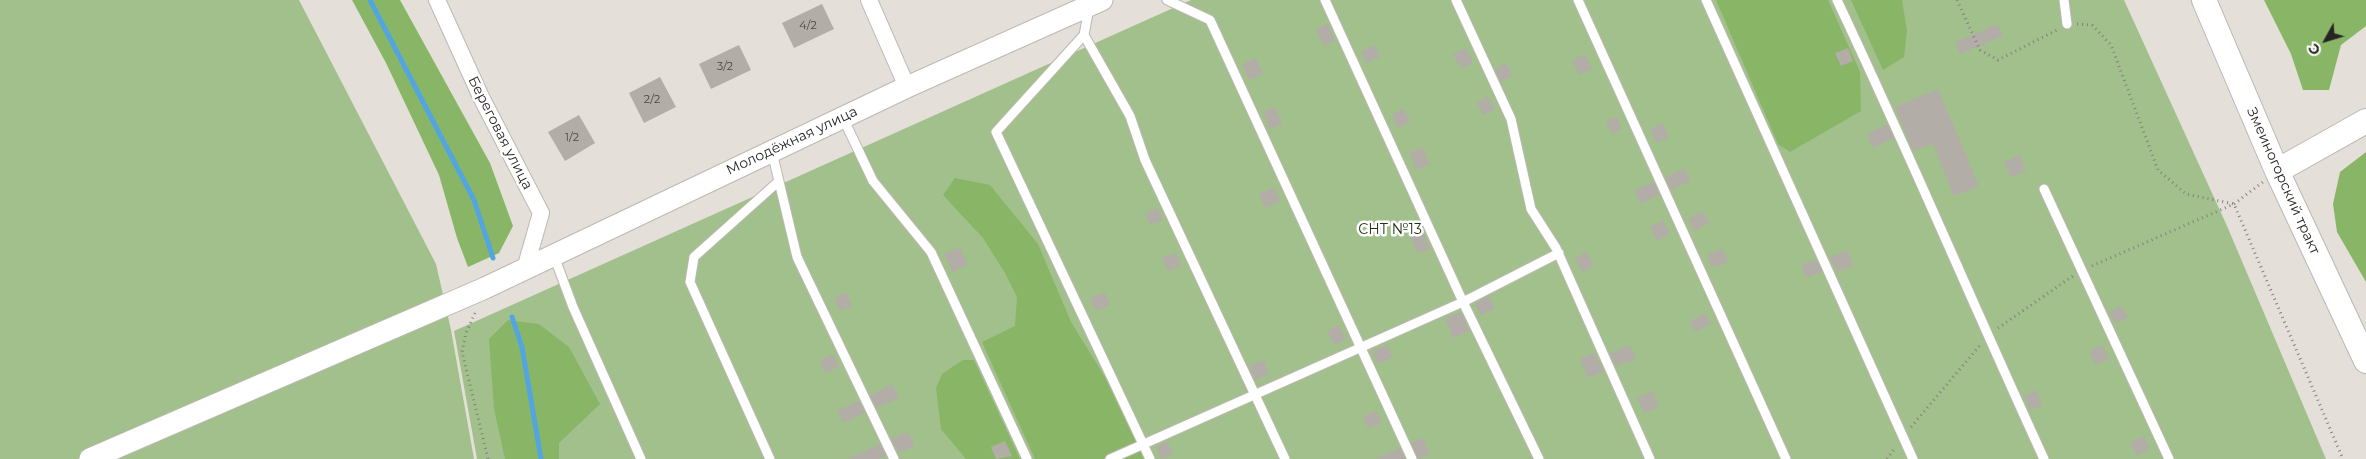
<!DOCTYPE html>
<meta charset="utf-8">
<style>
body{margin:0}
#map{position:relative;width:2366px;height:459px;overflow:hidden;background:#e4dfd9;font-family:Montserrat,sans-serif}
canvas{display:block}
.north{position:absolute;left:2301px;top:15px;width:50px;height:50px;-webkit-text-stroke:4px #fff;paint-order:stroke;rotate:231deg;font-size:14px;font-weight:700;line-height:20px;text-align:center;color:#272523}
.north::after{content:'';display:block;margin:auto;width:18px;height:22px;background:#272523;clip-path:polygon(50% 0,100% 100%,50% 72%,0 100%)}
</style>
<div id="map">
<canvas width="2366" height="459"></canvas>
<div class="north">С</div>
</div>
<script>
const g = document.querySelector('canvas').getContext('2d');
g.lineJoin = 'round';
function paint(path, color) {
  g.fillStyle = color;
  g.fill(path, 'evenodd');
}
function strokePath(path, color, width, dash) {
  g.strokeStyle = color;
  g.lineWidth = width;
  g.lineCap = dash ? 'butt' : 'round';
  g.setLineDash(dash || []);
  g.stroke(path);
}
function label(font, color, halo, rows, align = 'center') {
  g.font = font + ' Montserrat,sans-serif';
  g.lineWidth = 5;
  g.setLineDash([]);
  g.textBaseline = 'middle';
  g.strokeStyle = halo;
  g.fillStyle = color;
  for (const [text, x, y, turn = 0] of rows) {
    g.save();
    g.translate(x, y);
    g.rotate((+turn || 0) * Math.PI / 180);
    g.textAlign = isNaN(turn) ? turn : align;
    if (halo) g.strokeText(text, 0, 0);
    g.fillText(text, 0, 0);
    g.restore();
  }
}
paint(new Path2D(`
 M0,0H299L436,264L451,330L474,459H0Z
 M1191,0H2124L2227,226L2326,459H477L454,331Z`), '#a1c08c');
paint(new Path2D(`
 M352,0H400L490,163L513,226L499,253L468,267L457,238L439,175L386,63Z
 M1716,0H1828L1860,72L1861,111L1790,152L1778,144Z
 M1851,0H1902L1907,31L1904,57L1883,70Z
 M2264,0H2366V26L2341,45L2329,90H2303L2291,54Z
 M2366,152V282L2337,232L2333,204L2340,172Z
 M955,178L990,185L1038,244L1071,322L1105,377L1144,459H1035L982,342L1015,326L1017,297L1005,273L983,238L943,195Z
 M508,320L539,324L569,347L600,404L559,443V459H505L494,409L489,339Z
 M963,360H974L1020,459H966L941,429L936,388L942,374Z`), '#89b666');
strokePath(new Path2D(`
 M370,0L474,200L493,258
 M512,317L522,347L541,459`), '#52a5e1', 5);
paint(new Path2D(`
 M822,4L834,29L794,48L782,23Z
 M1328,24L1335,41L1323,46L1316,29Z
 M1998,24L2003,36L1960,54L1955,42Z
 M739,45L751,70L711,89L699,64Z
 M1375,45L1380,57L1366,63L1361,51Z
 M1466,48L1473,63L1461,69L1453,54Z
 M1848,48L1853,61L1841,66L1835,53Z
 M1585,54L1592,69L1579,75L1572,60Z
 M1256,58L1263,74L1249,80L1242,64Z
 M1506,63L1512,76L1501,82L1495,69Z
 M660,77L676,107L644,123L629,93Z
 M1938,89L1979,186L1954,196L1933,144L1913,151L1895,107Z
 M1488,96L1495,109L1483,115L1477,102Z
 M1275,107L1282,124L1270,129L1263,112Z
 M1404,109L1410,122L1397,128L1392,114Z
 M579,115L595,143L565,161L548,132Z
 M1617,116L1622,129L1611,134L1606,120Z
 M1662,123L1669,138L1656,143L1650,129Z
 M1887,124L1894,138L1873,148L1867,134Z
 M1422,147L1430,164L1416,170L1409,153Z
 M2020,155L2026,171L2011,177L2004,162Z
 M1684,168L1690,181L1671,190L1665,177Z
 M1654,182L1659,195L1641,204L1634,190Z
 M1274,188L1280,201L1265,208L1259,194Z
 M1157,208L1163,220L1150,225L1145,213Z
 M1702,211L1709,223L1694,231L1688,219Z
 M1663,220L1670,234L1657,241L1650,227Z
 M1422,231L1430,249L1418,254L1410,236Z
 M960,247L968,265L952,272L944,254Z
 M1723,249L1728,262L1712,268L1707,255Z
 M1848,251L1853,266L1837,271L1829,257Z
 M1587,252L1594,266L1582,272L1575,258Z
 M1176,253L1181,265L1168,271L1162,258Z
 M1813,260L1817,261L1822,272L1806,278L1801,265Z
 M846,292L852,306L840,311L834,298Z
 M1105,292L1110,305L1096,311L1090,298Z
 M1489,296L1495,309L1480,315L1475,303Z
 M2121,306L2128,317L2116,324L2109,312Z
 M1461,312L1469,331L1453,338L1445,319Z
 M1705,313L1711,324L1695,332L1690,321Z
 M1339,325L1346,340L1334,345L1327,330Z
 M1387,345L1393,357L1378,364L1372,351Z
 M1630,345L1636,359L1616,366L1610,353Z
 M2102,345L2109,359L2095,365L2089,351Z
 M1594,353L1604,371L1588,378L1580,359Z
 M833,354L839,367L825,373L820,360Z
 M1263,360L1269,374L1255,380L1249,366Z
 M892,384L899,398L876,408L870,396Z
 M2036,390L2042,405L2030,410L2024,396Z
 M1653,391L1659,407L1644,413L1637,397Z
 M859,401L865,413L843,423L837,410Z
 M1376,411L1382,423L1368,429L1363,416Z
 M908,432L914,446L901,452L900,450L897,451L891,439Z
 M2144,436L2150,449L2137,456L2130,442Z
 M1423,438L1430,454L1418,459L1411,443Z
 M1005,441L1012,456L996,459L991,447Z
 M1167,442L1173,454L1161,459L1156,447Z
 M880,444L886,456L879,459H847Z
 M1400,448L1405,459H1375Z`), '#b3ada8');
const service = new Path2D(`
 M1167,0L1210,20L1412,459
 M1325,0L1463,302L1539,459
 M1456,0L1511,119L1531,209L1556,248L1650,459
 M1578,0L1786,459
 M1706,0L1913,459
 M1837,0C1909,152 1974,307 2044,459
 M2064,0L2067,24
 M1089,8L1084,35L996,132L1150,459
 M1084,35L1130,116L1145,160L1285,459
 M843,118L873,181L931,252L1027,459
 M772,152L797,257L894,459
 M2044,189L2169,459
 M554,256L573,307L641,459
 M770,459L690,282L694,257L779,181
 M1110,459L1463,302L1559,253`);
const minor = new Path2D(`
 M437,0L481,97L541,213L525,269
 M869,0L907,87`);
const tertiary = new Path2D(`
 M90,459L485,288L907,87L1102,0`);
const secondary = new Path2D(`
 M2204,0L2277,171L2366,361
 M2277,171L2366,121`);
strokePath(service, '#bdb8b2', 11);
strokePath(minor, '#bdb8b2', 18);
strokePath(tertiary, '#bdb8b2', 23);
strokePath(secondary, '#bdb8b2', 26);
strokePath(new Path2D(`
 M1957,0L1980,50L1998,60L2057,30
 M2077,24L2092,25L2111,45L2158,170L2186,194L2234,204L2343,459
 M2092,266L2234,204L2263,182
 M475,313L466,333L462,352L488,459
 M1998,328L2073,276
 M1911,427L1981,344
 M1887,459L1895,448`), '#84807c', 3, [1, 4]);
strokePath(service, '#fff', 9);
strokePath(minor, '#fff', 16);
strokePath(tertiary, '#fff', 21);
strokePath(secondary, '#fff', 24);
label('11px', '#4a4744', null, [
 ["4/2",808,26],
 ["3/2",725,67],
 ["2/2",652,100],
 ["1/2",572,138]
]);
label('14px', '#272523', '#fff', [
 ["Береговая улица",500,133,63],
 ["Молодёжная улица",792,141,-25],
 ["Змеиногорский тракт",2283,181,66]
]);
label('14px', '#1f310f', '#fff', [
 ["СНТ №13",1390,230]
]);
</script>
